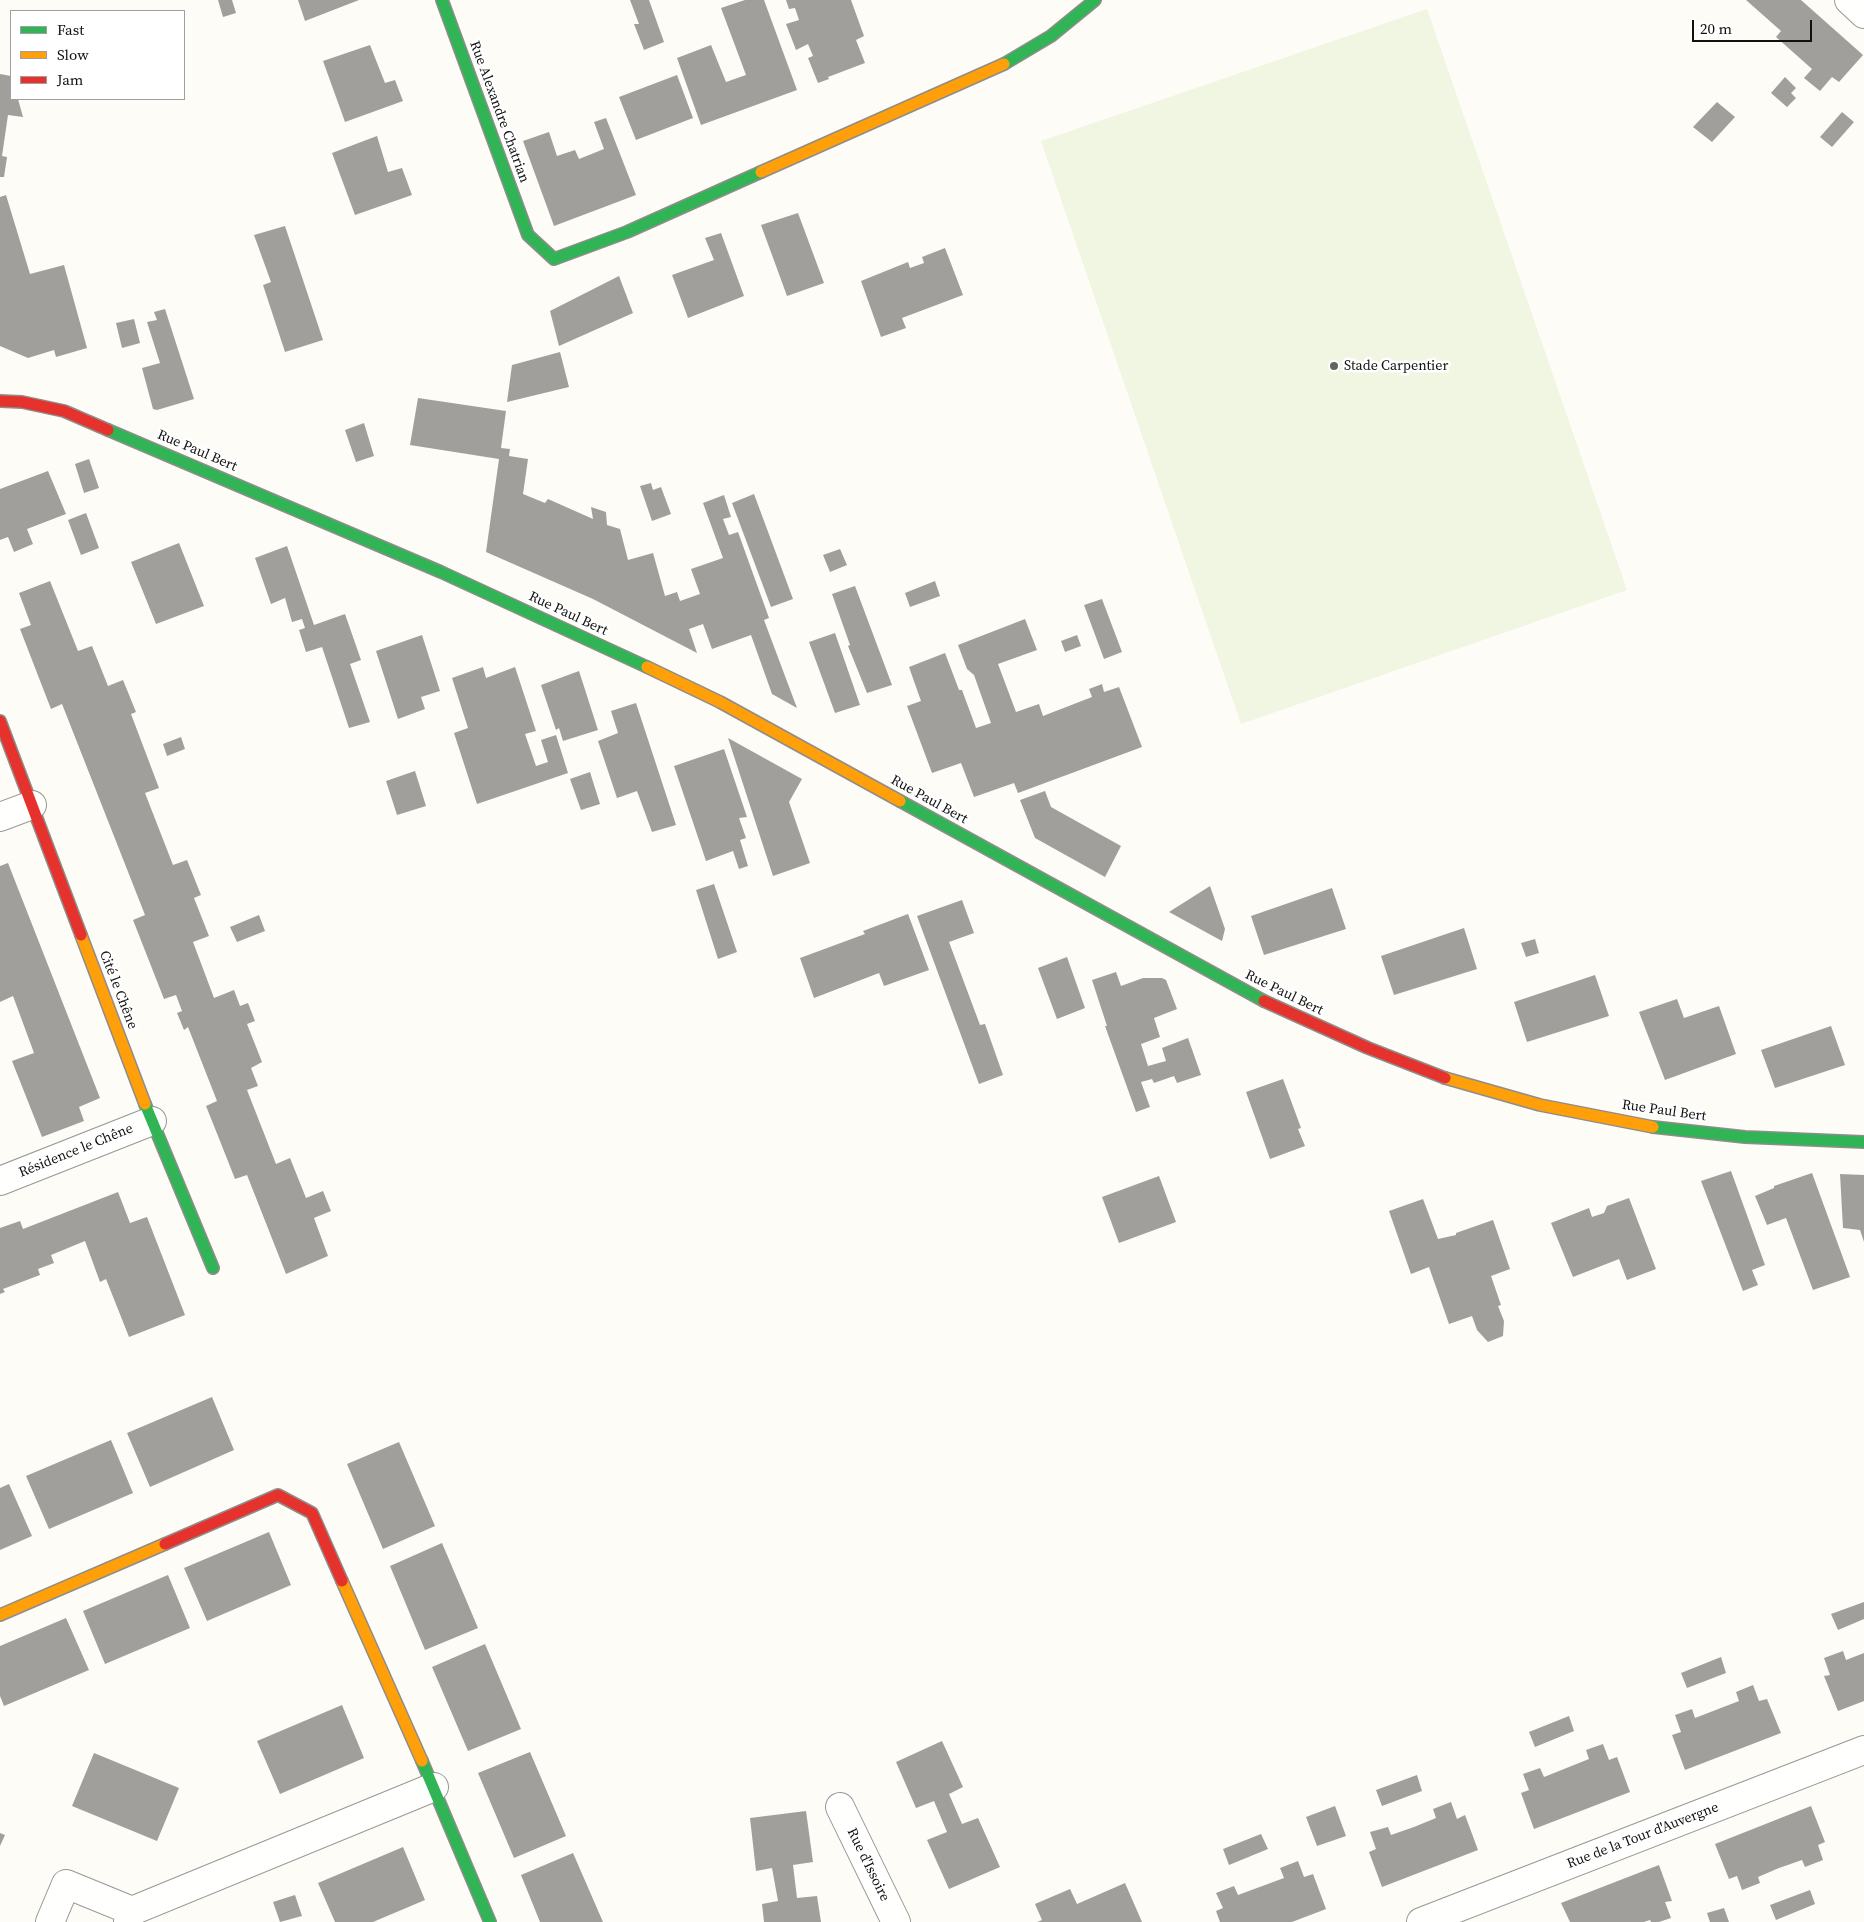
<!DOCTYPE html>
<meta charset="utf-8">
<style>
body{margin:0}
#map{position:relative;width:1864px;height:1922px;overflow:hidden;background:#fdfcf7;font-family:"Source Serif 4",serif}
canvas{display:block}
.legend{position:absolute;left:10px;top:10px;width:175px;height:90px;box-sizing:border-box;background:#fff;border:1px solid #a0a0a0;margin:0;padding:6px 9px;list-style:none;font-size:15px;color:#111}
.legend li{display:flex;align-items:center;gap:10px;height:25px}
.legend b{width:25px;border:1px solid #a0a0a0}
.scale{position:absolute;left:1692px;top:20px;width:120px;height:22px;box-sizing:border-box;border:2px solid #111;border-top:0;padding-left:6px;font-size:15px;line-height:18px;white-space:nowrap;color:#111;-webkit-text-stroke:4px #fff;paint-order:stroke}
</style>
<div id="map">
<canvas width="1864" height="1922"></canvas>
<ul class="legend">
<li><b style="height:6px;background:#30b455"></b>Fast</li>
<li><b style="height:6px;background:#ff9f0a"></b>Slow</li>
<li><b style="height:6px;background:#e5322d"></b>Jam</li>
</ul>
<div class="scale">20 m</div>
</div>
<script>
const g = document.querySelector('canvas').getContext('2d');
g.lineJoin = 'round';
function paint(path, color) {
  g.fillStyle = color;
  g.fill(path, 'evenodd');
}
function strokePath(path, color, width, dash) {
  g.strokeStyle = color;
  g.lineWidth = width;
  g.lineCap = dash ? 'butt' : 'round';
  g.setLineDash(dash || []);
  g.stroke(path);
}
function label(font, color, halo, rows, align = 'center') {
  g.font = font + ' "Source Serif 4",serif';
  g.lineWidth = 5;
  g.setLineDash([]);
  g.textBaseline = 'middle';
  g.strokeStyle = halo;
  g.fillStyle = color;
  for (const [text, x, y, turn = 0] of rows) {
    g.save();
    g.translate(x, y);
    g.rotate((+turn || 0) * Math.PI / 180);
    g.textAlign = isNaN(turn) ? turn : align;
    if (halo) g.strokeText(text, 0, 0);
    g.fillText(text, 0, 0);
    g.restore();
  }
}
paint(new Path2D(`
 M1427,9L1627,590L1241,724L1041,141Z`), '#f0f6e1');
paint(new Path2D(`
 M218,0H232L236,13L223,17Z
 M298,0H359L305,21Z
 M630,0H649L664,42L644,50L634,24H639Z
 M745,0H764L797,90L701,125L677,58L711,45L726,82L746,75L721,8Z
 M786,0H851L864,36L856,40L865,63L828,77L829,79L818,83L808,58L813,56L808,44L796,50L786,24L799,20L795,8L789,9Z
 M1746,0H1801L1863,55L1839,82L1832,77L1820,91L1804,78L1812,69L1776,37L1781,31Z
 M370,45L385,83L395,80L403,101L345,122L323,61Z
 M0,74L11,76V99H18L23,117L8,115L2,156L7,157L4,177H0Z
 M677,75L693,118L636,140L619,97Z
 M1785,77L1796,88L1791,93L1796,98L1787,107L1771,93Z
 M1717,102L1735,117L1712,142L1693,127Z
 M1842,112L1854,122L1832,147L1820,137Z
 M606,118L636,195L554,226L523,141L549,132L557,156L575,150L579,159L604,149L594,122Z
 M377,136L388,172L402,168L412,195L355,215L332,153Z
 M6,195L30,274L64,265L87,348L56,357L54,350L28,358L0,346V197Z
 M798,213L824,283L787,296L761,225Z
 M285,226L323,340L285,352L263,285L271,282L254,235Z
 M721,233L744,296L688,318L672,275L714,260L705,238Z
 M945,248L963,295L902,318L906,328L881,337L861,281L908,262L910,268L924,263L922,257Z
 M619,276L633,313L559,346L550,311Z
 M165,309L194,399L157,410L153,409L142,368L160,363L147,322L157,320L154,312Z
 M134,319L140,343L122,348L116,323Z
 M560,352L569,387L507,402L512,365Z
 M418,398L506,411L501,448L510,449L509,456L528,459L523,494L545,503L548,499L593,519L591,507L606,512L607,525L620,529L628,560L653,553L665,596L677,592L680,601L700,594L691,569L723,558L703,503L724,495L731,517L723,519L729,535L738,532L769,618L764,620L797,708L772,694L751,635L712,649L703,624L689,629L697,653L593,599L486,552L499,459L410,445Z
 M364,423L374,456L356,462L345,430Z
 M89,459L99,488L84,493L75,464Z
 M48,471L66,514L27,529L33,544L14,552L8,537L0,540V489Z
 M651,483L653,490L661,487L671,514L652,521L640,486Z
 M754,494L793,599L771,607L732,503Z
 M86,513L99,548L81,555L68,520Z
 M179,543L204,606L156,624L131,562Z
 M287,546L314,625L345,614L361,660L350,664L370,722L349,728L322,647L306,652L299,630L305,628L302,619L292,622L285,598L271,604L255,558Z
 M840,549L847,565L830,572L823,555Z
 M50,581L78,651L92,646L108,686L123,680L136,712L131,714L159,788L145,793L173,865L187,860L201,895L194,898L209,936L193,942L214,998L234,990L240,1006L248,1003L255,1021L247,1024L262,1062L251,1068L258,1086L247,1090L276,1164L290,1158L306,1198L323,1191L331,1211L314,1218L328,1256L286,1274L247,1175L235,1179L220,1141L206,1106L217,1101L188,1027L184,1030L177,1013L182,1011L176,995L164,999L133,920L145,915L62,704L51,709L20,629L31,625L19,593Z
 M935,581L940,596L910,607L905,593Z
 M855,586L892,685L867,693L848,646L850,645L832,594Z
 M1102,599L1122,652L1104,659L1084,605Z
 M1025,619L1037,650L998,664L1016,712L1039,704L1043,716L1092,697L1089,689L1102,684L1104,692L1119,687L1142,747L1018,793L1014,783L974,797L961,763L932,773L907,706L921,701L909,667L945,653L959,690H962L976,728L991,723L974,675L967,669L958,645Z
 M835,633L860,705L835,713L809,642Z
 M422,635L440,691L421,697L425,709L398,719L376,651Z
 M1077,635L1081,646L1065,652L1061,641Z
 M483,667L486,678L515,667L536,731L525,734L536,766L548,762L541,740L556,735L568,773L477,804L454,733L468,728L452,678Z
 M579,671L598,730L563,741L559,728L556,730L541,685Z
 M636,703L676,825L652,832L637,791L617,798L598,741L618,733L611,711Z
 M181,737L185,749L167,756L163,744Z
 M728,738L802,779L789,802L810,863L773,876Z
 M724,749L747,817L739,818L746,838L740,840L748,866L739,869L733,851L706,861L674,766Z
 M415,771L426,806L397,815L386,781Z
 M590,772L600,804L581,810L570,779Z
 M1045,791L1051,807L1121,846L1105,877L1035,838L1020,800Z
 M8,863L100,1098L79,1107L84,1121L42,1137L12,1061L34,1053L13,996L0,1002V866Z
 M714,884L737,952L718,959L696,890Z
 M1210,886L1225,929L1222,941L1169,912Z
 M1332,888L1346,929L1264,955L1251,916Z
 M962,900L974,933L949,942L980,1025L985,1024L1003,1075L979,1084L917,916Z
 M908,914L929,970L884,986L879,973L814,998L800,958L865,934L863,931Z
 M259,915L265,931L237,942L230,927Z
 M1464,928L1477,969L1394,995L1381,956Z
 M1535,939L1539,953L1526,957L1521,943Z
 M1067,957L1085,1008L1057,1019L1038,968Z
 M1116,972L1121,986L1143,978H1162L1166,980L1177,1009L1154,1018L1160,1037L1141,1044L1148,1066L1166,1061L1162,1048L1188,1038L1201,1075L1177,1083L1174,1076L1154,1083L1152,1079L1141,1082L1150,1107L1136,1112L1105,1026H1107L1092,980Z
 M1595,975L1609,1016L1527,1042L1514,1002Z
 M1677,999L1684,1018L1719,1006L1736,1054L1665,1080L1639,1012Z
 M1831,1026L1845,1065L1775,1088L1761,1050Z
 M1283,1079L1301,1128L1298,1129L1305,1146L1270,1159L1246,1092Z
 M1731,1171L1765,1265L1752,1270L1758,1285L1743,1291L1701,1181Z
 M1812,1173L1850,1277L1813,1290L1786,1218L1767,1225L1755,1196L1774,1188V1186Z
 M1840,1174L1864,1175V1242L1860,1230L1843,1228Z
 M1159,1176L1176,1222L1119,1243L1102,1197Z
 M118,1192L130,1223L147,1217L185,1315L129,1337L106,1279L100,1282L85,1241L51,1255L54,1263L38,1269L40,1275L3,1289L5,1292L0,1294V1228L20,1221L23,1229Z
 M1629,1198L1656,1269L1627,1280L1619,1259L1573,1277L1551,1223L1589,1208L1592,1217L1604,1213L1607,1206Z
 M1423,1199L1438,1239L1456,1235V1233L1493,1220L1510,1269L1491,1276L1501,1305L1498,1306L1504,1321L1503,1336L1488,1342L1477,1330L1472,1316L1449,1324L1429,1267L1411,1274L1389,1211Z
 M212,1397L234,1450L150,1487L127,1433Z
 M111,1440L133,1493L49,1529L26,1476Z
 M399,1442L435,1526L383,1549L347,1464Z
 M9,1484L32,1536L0,1550V1488Z
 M269,1532L291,1585L207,1621L184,1568Z
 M442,1543L478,1628L425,1650L390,1566Z
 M168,1575L190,1628L105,1664L83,1611Z
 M1864,1602V1619L1838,1630L1831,1614Z
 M66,1618L89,1670L4,1706L0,1696V1646Z
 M485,1644L521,1729L468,1751L432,1667Z
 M1843,1651L1846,1660L1864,1653V1701L1838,1711L1824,1676L1830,1675L1824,1658Z
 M1721,1657L1726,1673L1687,1688L1681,1673Z
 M1753,1685L1759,1701L1767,1699L1781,1733L1685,1770L1672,1735L1681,1732L1675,1715L1692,1709L1695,1718L1739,1701L1736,1692Z
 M342,1705L364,1758L280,1794L257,1741Z
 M1569,1716L1574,1731L1535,1747L1529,1732Z
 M942,1741L963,1787L949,1794L962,1824L978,1818L1000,1867L949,1889L927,1840L947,1832L934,1801L916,1808L896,1762Z
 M1603,1744L1609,1760L1617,1757L1630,1792L1534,1829L1521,1793L1529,1790L1523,1774L1540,1768L1544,1777L1589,1759L1586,1750Z
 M530,1752L566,1836L514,1858L478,1773Z
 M94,1753L179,1788L157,1841L72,1806Z
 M1417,1775L1422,1791L1382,1806L1376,1790Z
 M1451,1802L1457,1819L1465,1815L1478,1850L1382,1887L1369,1852L1376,1849L1370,1832L1388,1827L1391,1835L1414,1827L1436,1818L1433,1809Z
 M1335,1806L1346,1836L1317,1846L1306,1817Z
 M1811,1806L1825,1842L1818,1845L1823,1860L1805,1867L1802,1860L1779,1868L1758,1877L1760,1883L1742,1890L1737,1876L1729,1879L1715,1844Z
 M806,1811L813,1862L793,1865L797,1898L817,1896L821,1922H764L762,1904L778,1901L772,1868L756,1871L750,1818Z
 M0,1833L5,1835L0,1846Z
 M1261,1834L1268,1849L1229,1865L1223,1849Z
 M403,1847L425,1900L373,1922H335L318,1883Z
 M573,1853L603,1922H540L521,1875Z
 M1298,1861L1304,1877L1313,1874L1326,1909L1292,1922H1220L1216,1911L1223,1908L1216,1893L1234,1886L1238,1895L1284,1878L1280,1868Z
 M1659,1865L1672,1901L1665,1902L1671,1918L1659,1922H1651L1650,1920L1644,1922H1570L1561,1903Z
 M1125,1883L1142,1922H1037L1042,1920L1035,1904L1070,1889L1077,1904Z
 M1810,1890L1815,1904L1776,1920L1770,1905Z
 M295,1895L302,1916L280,1922L273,1902Z
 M1724,1908L1729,1922H1710L1707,1913Z`), '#a19f9c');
const street = new Path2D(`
 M1849,0L1864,14
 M0,817L32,805
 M0,1181L152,1121
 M840,1807L896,1922
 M132,1911L434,1787
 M50,1922L66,1884L132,1911L128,1922
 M1421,1922L1864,1750`);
const fast = new Path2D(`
 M442,0L528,235L554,259L627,232L761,172
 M1004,64L1051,36L1095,0
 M108,430L441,572L647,667
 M900,801L1264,1001
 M145,1104L213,1268
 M1653,1127L1745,1137L1864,1142
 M422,1761L490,1922`);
const slow = new Path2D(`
 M761,172L1004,64
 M647,667L720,702L900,801
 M81,935L145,1104
 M1445,1078L1540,1105L1653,1127
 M342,1581L422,1761
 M0,1615L165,1544`);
const jam = new Path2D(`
 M0,401L22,402L64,411L108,430
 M0,721L81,935
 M1264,1001L1368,1048L1445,1078
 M165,1544L278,1495L312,1513L342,1581`);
strokePath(street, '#979795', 30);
strokePath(fast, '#8e8d8b', 14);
strokePath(slow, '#8e8d8b', 14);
strokePath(jam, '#8e8d8b', 14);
strokePath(street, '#fffffe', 28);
strokePath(fast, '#30b455', 11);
strokePath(slow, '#ff9f0a', 11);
strokePath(jam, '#e5322d', 11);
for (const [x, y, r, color] of [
 [1334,366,5,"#646362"]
]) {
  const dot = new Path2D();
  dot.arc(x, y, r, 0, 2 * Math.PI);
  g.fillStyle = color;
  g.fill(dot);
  strokePath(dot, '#fff', 2);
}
label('14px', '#111', '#fff', [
 ["Rue Alexandre Chatrian",499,112,70],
 ["Rue Paul Bert",197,451,23],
 ["Rue Paul Bert",568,614,25],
 ["Rue Paul Bert",929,800,29],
 ["Cité le Chêne",118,990,69],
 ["Rue Paul Bert",1284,993,26],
 ["Rue Paul Bert",1664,1111,8],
 ["Résidence le Chêne",76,1151,-22],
 ["Rue de la Tour d'Auvergne",1643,1836,-21],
 ["Rue d'Issoire",868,1865,64]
]);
label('14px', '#111', '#fff', [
 ["Stade Carpentier",1344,366]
], 'left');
</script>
